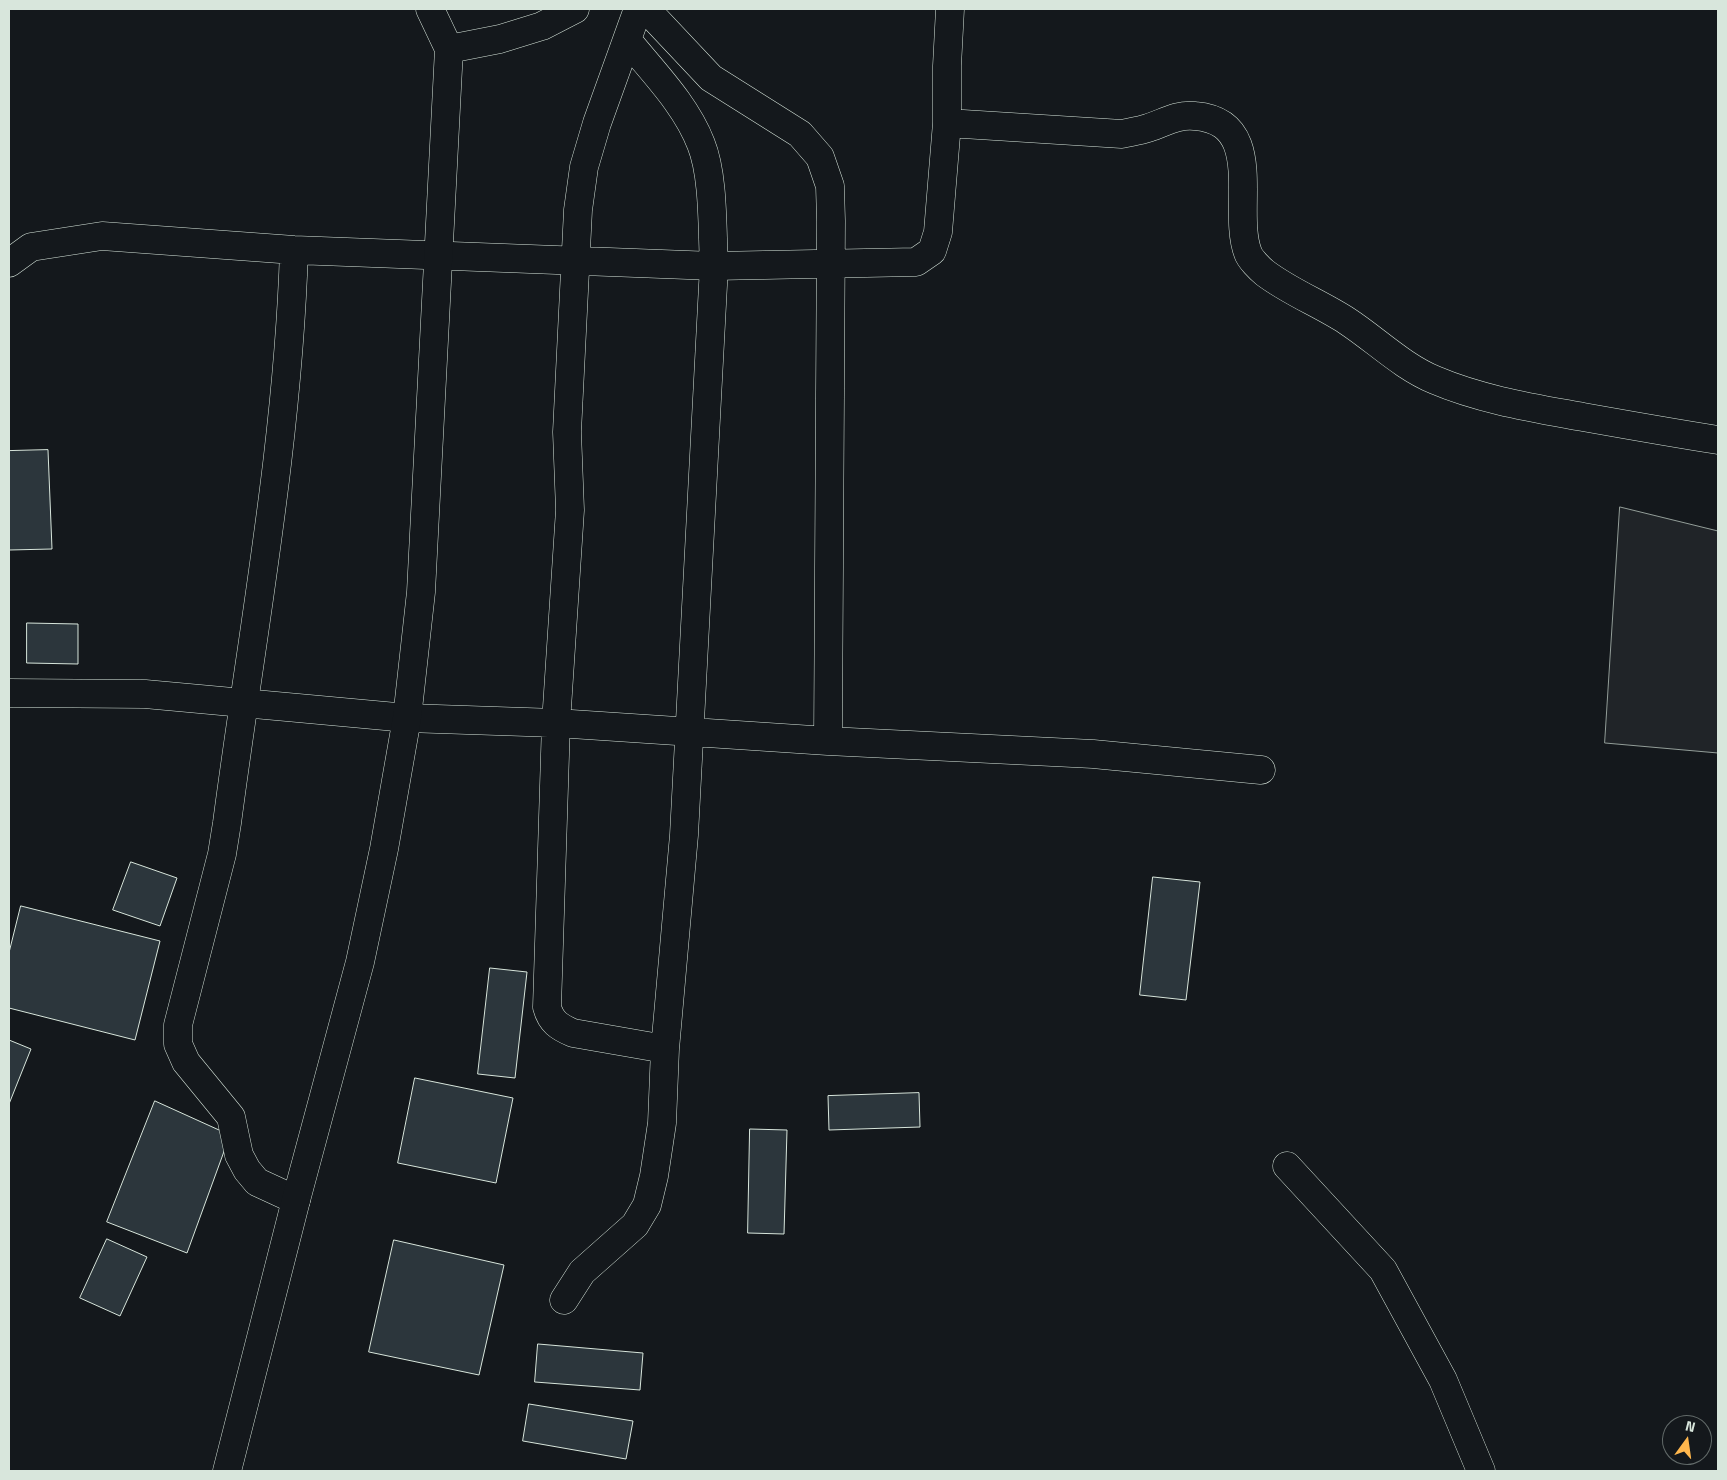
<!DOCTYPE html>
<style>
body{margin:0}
#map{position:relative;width:1727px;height:1480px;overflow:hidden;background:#14181c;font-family:"Titillium Web",sans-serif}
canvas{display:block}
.frame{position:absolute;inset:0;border:10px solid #d8e6dc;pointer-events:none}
.north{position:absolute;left:1662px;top:1415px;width:50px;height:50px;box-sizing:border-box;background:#14181c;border:1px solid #626a69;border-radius:50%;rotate:14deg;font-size:14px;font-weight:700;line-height:20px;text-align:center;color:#d8e6dc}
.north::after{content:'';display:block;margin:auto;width:18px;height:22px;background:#ffb74d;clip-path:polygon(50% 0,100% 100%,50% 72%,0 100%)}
</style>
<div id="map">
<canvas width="1727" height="1480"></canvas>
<div class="frame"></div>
<div class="north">N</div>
</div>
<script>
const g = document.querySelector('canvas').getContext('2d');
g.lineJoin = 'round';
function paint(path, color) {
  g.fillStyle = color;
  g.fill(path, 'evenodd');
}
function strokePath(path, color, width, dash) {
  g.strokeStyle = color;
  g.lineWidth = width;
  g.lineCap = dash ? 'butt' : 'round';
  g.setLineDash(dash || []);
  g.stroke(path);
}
const green = new Path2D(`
 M1620,507L1718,531V753L1605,743Z`);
paint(green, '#202428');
strokePath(green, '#939e99', 1);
const building = new Path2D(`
 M48,450L52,549L9,550V451Z
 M27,623L78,624V664L27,663Z
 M131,862L177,878L160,926L113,910Z
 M1153,877L1200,882L1186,1000L1140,995Z
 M21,906L160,941L135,1040L9,1008V953Z
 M490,968L527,972L515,1078L478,1074Z
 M9,1040L31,1049L9,1104Z
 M415,1078L513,1098L496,1183L398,1163Z
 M919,1093L920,1127L829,1130L828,1096Z
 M155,1101L230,1135L187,1253L107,1222Z
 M750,1129L787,1130L784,1234L748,1233Z
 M107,1239L147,1257L120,1316L80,1298Z
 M394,1240L504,1265L479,1375L369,1352Z
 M538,1344L643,1353L640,1390L535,1382Z
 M529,1404L633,1421L626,1459L523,1441Z`);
paint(building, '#2c363c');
strokePath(building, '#d8e6dc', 1);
const minor = new Path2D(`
 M638,9L597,123L584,167L578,210L567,432L570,510L556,723L547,1007C551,1022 559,1027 573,1033L665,1049
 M646,9L711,78L800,134L820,157L830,186L831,221L828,741
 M947,123L1122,134C1130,132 1139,131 1148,128C1164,123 1177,114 1195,116C1268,122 1231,209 1248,253C1250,259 1260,269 1265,273C1290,292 1321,304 1347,321C1376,340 1403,367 1435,380C1482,400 1534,408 1583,417C1628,425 1673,433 1718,440
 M294,250C288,443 252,633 227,823L222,854L178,1025V1044L186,1062L231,1117L239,1155L247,1170L257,1182L296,1200
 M9,263L31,247L102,236L294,250L714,266L916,262L932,251L938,232L947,123V66L950,9
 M9,693L145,694L407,718L556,723L828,741L1093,754L1261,770
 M1287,1166L1383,1270L1443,1380L1481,1471
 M564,1300L582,1272L635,1225L647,1205L654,1176L662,1123L665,1049L684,835L714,266C712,230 714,176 701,144C686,105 654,73 628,41`);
const tertiary = new Path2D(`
 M449,49L500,39L542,26L575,9
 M227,1471L296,1200L360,962L384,849L407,718L421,592L449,49L430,9`);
strokePath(minor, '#d8e6dc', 29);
strokePath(tertiary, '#d8e6dc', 29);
strokePath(minor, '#14181c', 28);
strokePath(tertiary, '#14181c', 28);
</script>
